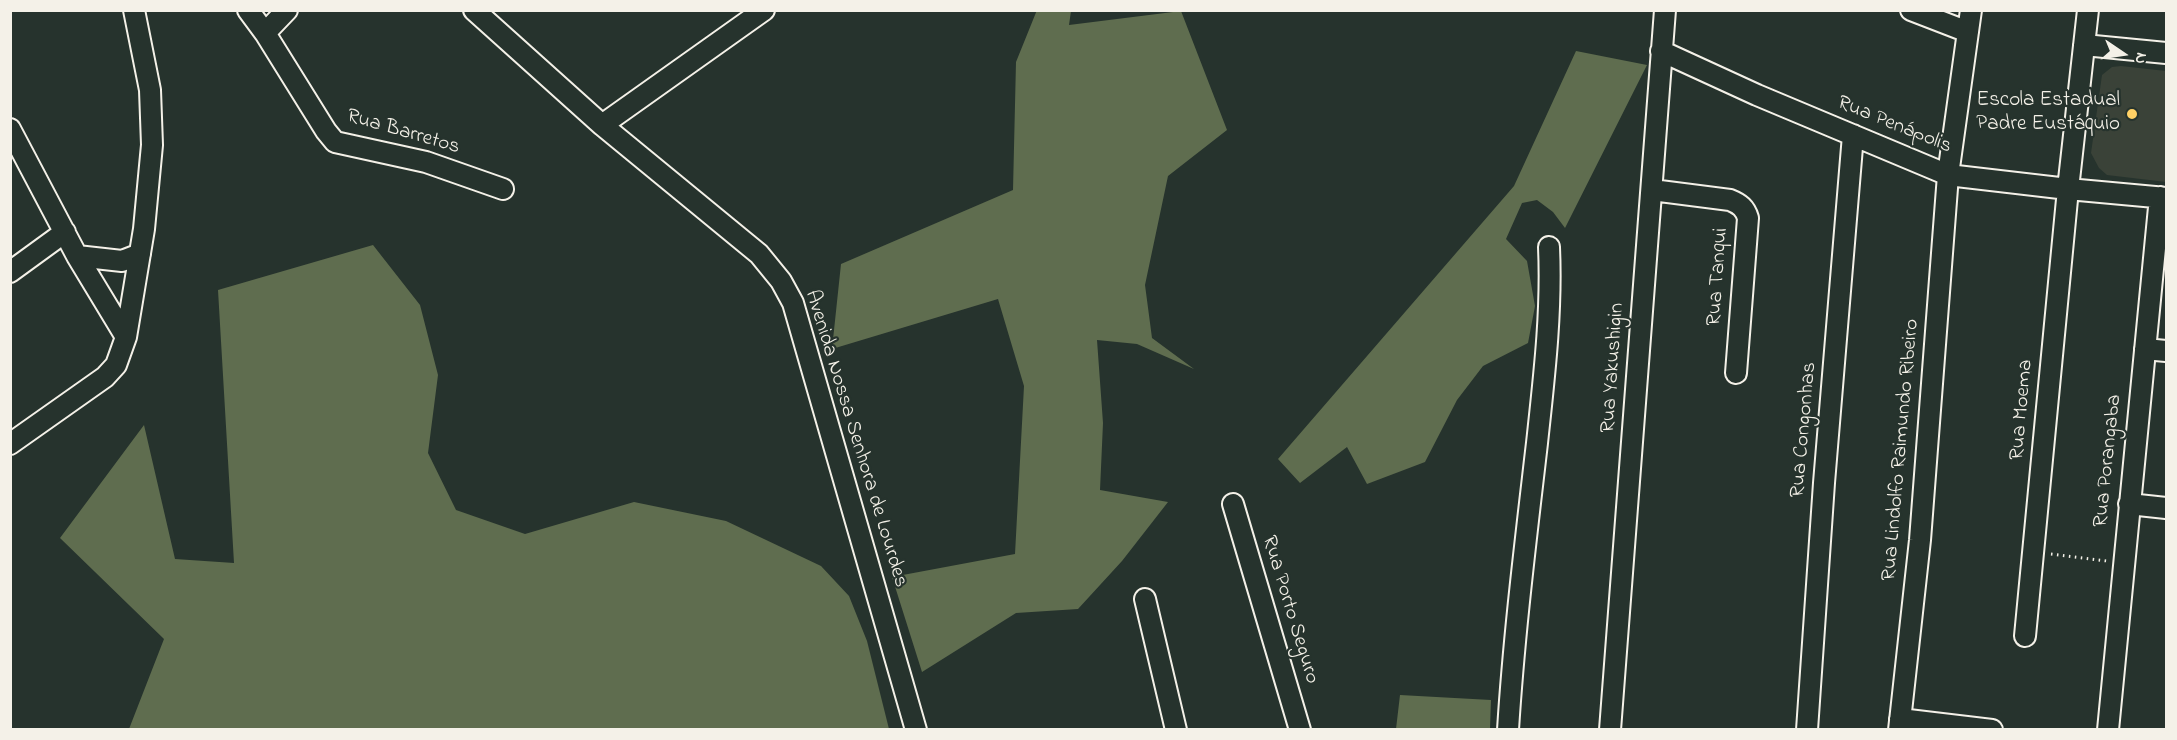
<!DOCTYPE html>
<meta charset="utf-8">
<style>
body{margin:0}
#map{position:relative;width:2177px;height:740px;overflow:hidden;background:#26332d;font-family:"Indie Flower",sans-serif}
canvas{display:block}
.frame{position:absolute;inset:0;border:12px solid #f4f1e8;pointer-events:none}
.north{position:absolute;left:2093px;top:24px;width:60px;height:60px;-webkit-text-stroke:4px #26332d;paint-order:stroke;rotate:103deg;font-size:16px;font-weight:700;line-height:24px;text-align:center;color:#f4f1e8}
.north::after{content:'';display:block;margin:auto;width:21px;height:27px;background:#f4f1e8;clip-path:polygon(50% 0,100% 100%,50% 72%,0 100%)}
</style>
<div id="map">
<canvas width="2177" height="740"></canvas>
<div class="frame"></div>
<div class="north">N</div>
</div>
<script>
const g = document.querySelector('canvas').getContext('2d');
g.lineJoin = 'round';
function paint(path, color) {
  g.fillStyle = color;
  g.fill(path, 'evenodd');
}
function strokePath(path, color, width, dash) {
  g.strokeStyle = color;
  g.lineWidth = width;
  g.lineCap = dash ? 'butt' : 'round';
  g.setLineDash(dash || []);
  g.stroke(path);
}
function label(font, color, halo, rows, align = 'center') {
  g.font = font + ' "Indie Flower",sans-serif';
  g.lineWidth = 4.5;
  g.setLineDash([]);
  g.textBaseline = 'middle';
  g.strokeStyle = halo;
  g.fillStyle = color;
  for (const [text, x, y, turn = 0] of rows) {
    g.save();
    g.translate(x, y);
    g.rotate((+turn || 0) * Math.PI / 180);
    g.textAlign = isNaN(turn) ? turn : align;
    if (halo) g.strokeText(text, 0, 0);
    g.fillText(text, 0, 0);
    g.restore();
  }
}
paint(new Path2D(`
 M2121,66L2166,71V182L2107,175L2099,168L2091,153L2102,75L2112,67Z`), '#3a4238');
paint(new Path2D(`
 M1037,10L1071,11L1069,25L1181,11L1227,130L1168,176L1145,285L1152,338L1194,369L1137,344L1097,340L1103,423L1100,490L1168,502L1122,561L1078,609L1016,613L922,672L892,577L1015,554L1024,386L998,299L832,349L841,264L1013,190L1016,62Z
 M1576,51L1647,65L1565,228L1553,212L1537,200L1522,203L1506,239L1527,261L1535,306L1528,343L1483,366L1457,400L1425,462L1367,484L1347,447L1300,483L1278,459L1514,186Z
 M373,245L420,305L438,375L428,453L456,510L525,534L634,502L726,521L821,566L849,596L867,641L889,729H129L164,639L60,538L144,425L175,559L234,563L218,290Z
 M1400,695L1491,700L1490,729H1396Z`), '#5f6d4f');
const minor = new Path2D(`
 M248,10L265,33L326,131L335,142L426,162L503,189
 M474,10L602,125L759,254L781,281L793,303L810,362L916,730
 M1911,10L1968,32
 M265,33L287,10
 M2084,45L2166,53
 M1661,51L1757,95L1948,175L2068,189L2166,198
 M602,125L764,10
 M10,129L77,256L126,337
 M1652,190L1730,200C1740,204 1745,208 1748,218L1736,373
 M77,256L122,261L140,254
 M10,272L65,232
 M2145,349L2166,351
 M10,444L105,377L116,365L126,337L144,229L152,145L150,90L134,10
 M1233,504L1300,730
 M2129,504L2166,508
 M1145,599L1176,730
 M2025,636L2068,189L2088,10
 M1900,719L1992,730
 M1508,730C1514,634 1526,538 1537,443C1544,378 1552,312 1549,247
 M1610,730L1665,10
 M1807,730L1824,483L1853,135
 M1899,730L1920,540L1948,175L1971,10
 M2108,730L2160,197`);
strokePath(minor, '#f4f1e8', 24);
strokePath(new Path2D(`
 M2051,554L2107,561`), '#f4f1e8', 3, [1.5, 4.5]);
strokePath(minor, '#26332d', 20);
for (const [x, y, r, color] of [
 [2132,114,6,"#ffd166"]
]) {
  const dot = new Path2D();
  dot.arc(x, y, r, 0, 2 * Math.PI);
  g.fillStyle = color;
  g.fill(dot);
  strokePath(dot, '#26332d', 2);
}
label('21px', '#f4f1e8', '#26332d', [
 ["Escola Estadual",2120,102],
 ["Padre Eustáquio",2120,126]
], 'right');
label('21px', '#f4f1e8', '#26332d', [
 ["Rua Penápolis",1894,126,22],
 ["Rua Barretos",403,133,16],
 ["Rua Tanqui",1719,277,-86],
 ["Rua Yakushigin",1614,368,-86],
 ["Rua Moema",2023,410,-85],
 ["Rua Congonhas",1805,430,-85],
 ["Avenida Nossa Senhora de Lourdes",855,439,73],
 ["Rua Lindolfo Raimundo Ribeiro",1902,450,-85],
 ["Rua Porangaba",2109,461,-84],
 ["Rua Porto Seguro",1289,610,73]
]);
</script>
